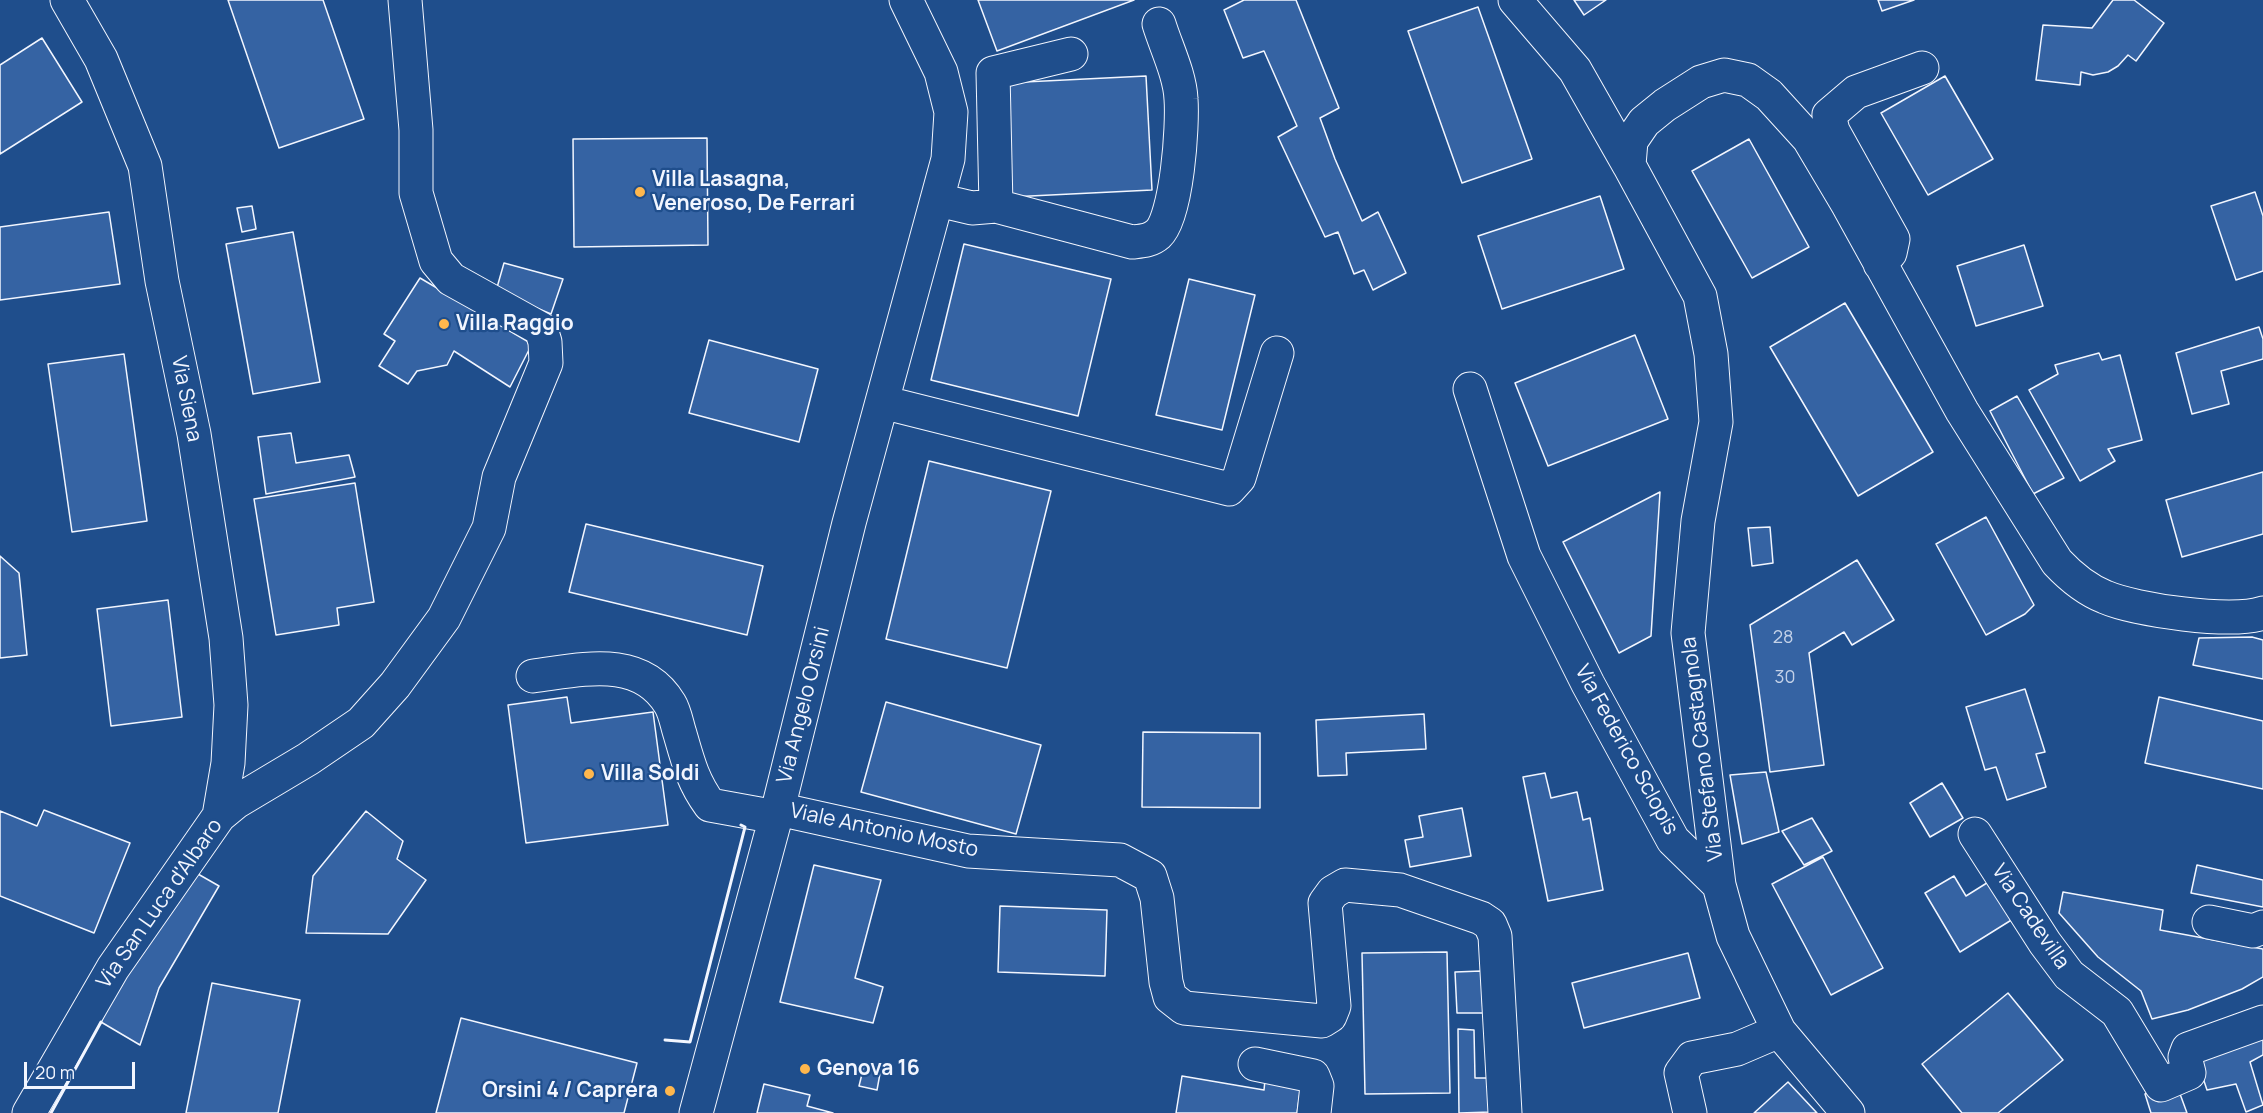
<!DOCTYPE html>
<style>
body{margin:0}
#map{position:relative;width:2263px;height:1113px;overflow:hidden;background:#1f4e8c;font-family:Manrope,sans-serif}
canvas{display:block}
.scale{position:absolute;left:24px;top:1062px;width:111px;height:27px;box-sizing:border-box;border:3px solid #f2f6ff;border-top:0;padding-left:8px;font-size:18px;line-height:21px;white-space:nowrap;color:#f2f6ff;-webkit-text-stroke:4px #1f4e8c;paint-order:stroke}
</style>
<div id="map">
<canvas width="2263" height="1113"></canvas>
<div class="scale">20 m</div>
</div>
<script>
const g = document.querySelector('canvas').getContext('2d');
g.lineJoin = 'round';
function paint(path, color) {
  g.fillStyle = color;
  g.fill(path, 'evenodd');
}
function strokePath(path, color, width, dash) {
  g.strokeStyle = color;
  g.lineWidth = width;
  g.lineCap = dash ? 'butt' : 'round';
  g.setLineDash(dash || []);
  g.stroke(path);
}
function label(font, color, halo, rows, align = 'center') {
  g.font = font + ' Manrope,sans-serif';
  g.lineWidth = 4.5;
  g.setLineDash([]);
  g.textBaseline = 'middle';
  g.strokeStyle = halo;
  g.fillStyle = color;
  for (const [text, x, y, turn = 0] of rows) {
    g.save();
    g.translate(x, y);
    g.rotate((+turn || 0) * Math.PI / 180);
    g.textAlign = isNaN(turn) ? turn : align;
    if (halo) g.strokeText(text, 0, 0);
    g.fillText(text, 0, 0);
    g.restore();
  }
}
const building = new Path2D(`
 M228,0H323L364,119L279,148Z
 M978,0H1134L997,51Z
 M1244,0H1296L1339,108L1320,118L1335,159L1362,221L1378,212L1406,273L1373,290L1364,270L1354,274L1338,232L1325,237L1278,137L1297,126L1264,51L1243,58L1224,10Z
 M1574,0H1606L1584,15Z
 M1878,0H1914L1882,11Z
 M2113,0H2134L2164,23L2136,61L2128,55L2118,66L2108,72L2093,75L2081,72L2080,85L2036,80L2043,25L2092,28Z
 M1478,7L1532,159L1462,183L1408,31Z
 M42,38L82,102L0,154V65Z
 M1146,76L1152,190L1010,197L1004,83Z
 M1945,76L1993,159L1928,195L1881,113Z
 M707,138L708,245L574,247L573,139Z
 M1749,139L1809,247L1752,278L1692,171Z
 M2255,192L2263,216V271L2236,280L2211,206Z
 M1600,196L1624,269L1502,309L1478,236Z
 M252,206L256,229L242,232L237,208Z
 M109,212L120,284L0,300V227Z
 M293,232L320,382L253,394L226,244Z
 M964,244L1111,279L1078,416L931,380Z
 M2024,245L2043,306L1976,326L1957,266Z
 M504,263L563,279L551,314L496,291Z
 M420,278L532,344L510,387L454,351L447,365L417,371L408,384L379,366L395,341L384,334Z
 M1189,279L1255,295L1222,430L1156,415Z
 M1845,303L1933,452L1858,496L1770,347Z
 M2259,327L2263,339V359L2221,371L2229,404L2192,414L2176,353Z
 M1635,335L1668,419L1548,466L1515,383Z
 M709,340L818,369L799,442L689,413Z
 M2099,353L2102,360L2120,355L2142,440L2108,449L2115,461L2080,481L2029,390L2058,374L2055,365Z
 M124,354L147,521L72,532L48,364Z
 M2017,396L2064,478L2033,494L1990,411Z
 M291,433L296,463L349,455L355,477L266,494L258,437Z
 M929,461L1051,491L1007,668L886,639Z
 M2263,472V534L2182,557L2166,500Z
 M355,483L374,602L337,608L339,625L276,635L254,499Z
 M1660,492L1651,636L1619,653L1563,542Z
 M1986,517L2034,605L2025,614L1986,635L1936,544Z
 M586,524L763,566L747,635L569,592Z
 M1770,527L1773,563L1752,566L1748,528Z
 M0,556L19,573L27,655L0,658Z
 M1857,560L1894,620L1852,645L1844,632L1809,653L1824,765L1770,772L1750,625Z
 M168,600L182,717L111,726L97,609Z
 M2252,637L2263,640V679L2193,665L2199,638Z
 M2025,689L2045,752L2036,754L2046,787L2007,800L1996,767L1985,770L1966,707Z
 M567,697L571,723L653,712L668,825L526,843L508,705Z
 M2159,697L2263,721V789L2145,763Z
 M886,702L1041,745L1016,834L861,792Z
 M1424,714L1426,749L1346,753L1347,775L1318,776L1316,720Z
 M1143,732L1260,733V808L1142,807Z
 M1766,772L1779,832L1742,844L1730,775Z
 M1545,773L1551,798L1577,792L1583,820L1590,818L1603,890L1548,901L1523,777Z
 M1942,783L1963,818L1930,837L1910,803Z
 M1462,808L1471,856L1410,867L1405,840L1423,837L1419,816Z
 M44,810L130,843L94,933L0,896V811L37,826Z
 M366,811L403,841L397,859L426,880L388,934L306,933L313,876Z
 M1812,818L1832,851L1804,865L1782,831Z
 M1823,857L1883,968L1831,995L1772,884Z
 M814,865L881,880L855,978L883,987L873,1023L780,1002Z
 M2197,865L2263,880V907L2191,893Z
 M191,870L219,886L159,988L140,1045L101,1022L141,942Z
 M1954,876L1966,896L1990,881L2013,919L1960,952L1925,893Z
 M2063,892L2163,910L2160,930L2263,949V977L2242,989L2188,1010L2152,1019L2141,991L2098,957L2059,913Z
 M1000,906L1107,910L1105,976L998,972Z
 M1447,952L1450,1093L1365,1094L1362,953Z
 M1688,953L1700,998L1584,1028L1572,983Z
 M1481,971L1483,1013H1457L1455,972Z
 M212,983L300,1000L278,1113H186Z
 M2008,993L2063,1060L1998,1113H1962L1922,1064Z
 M461,1018L637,1063L624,1113H436Z
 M1458,1029L1474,1030L1475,1078H1489L1491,1112L1459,1113Z
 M2263,1031V1055L2250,1062L2263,1105L2246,1112L2236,1084L2207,1090L2194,1051Z
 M865,1062L881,1068L877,1090L859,1086Z
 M1182,1076L1264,1090L1265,1080L1301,1086L1297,1113H1176Z
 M1788,1082L1817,1113H1754Z
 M2176,1083L2187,1113H2151L2145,1094Z
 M764,1084L810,1095L807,1106L833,1113H757Z`);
paint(building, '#3563a3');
strokePath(building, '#f2f6ff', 1.5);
const minor = new Path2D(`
 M67,0L101,59L145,166L162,281L194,434L226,638L231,705L228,763L219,816
 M1515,0L1575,70L1629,165
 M938,200L972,208L996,206L993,73L1071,54
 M996,206L1132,242C1142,241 1150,241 1158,234C1177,217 1183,125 1181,99C1180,75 1166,47 1159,24
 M1880,264L1890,253L1893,239L1833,131L1829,115L1856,92L1922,68
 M1470,389L1524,556L1588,684L1673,840L1719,885
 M882,402L1229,489L1239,478L1277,353
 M533,676C581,670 640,654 670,704C675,712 677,725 680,734C688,762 693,782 710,805L776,817
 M778,809L968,851L1120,860L1150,876L1157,898L1166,982L1170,997L1184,1008L1322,1021L1330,1016L1334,1006L1325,903L1333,892L1345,885L1400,890L1481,918L1490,924L1495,936L1505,1113
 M1975,834L2045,943L2069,975L2117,1012L2161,1085L2189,1073L2185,1057L2188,1049L2263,1022
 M2209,922L2253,931L2263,927
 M1255,1064L1313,1076L1317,1086L1314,1113
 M29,1113L113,968L219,816L236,802L308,759L361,723L395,685L444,618L489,528L499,477L546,363L545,342L541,329L451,279L436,261L416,193V130L405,0
 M696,1113L778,809L849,523L948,159L951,112L941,72L906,0
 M1690,1113L1681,1073L1692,1058L1737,1049L1779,1031
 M1848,1113L1779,1031L1733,936L1719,885L1688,633L1698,521L1716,422L1711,354L1700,296L1629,165L1631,141L1644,122L1665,105L1701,82L1724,75L1748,80L1769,95L1809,139L1847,203L1962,411L2057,562C2071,577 2085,589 2105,597C2135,610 2232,624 2263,613`);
strokePath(minor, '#f2f6ff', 35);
strokePath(minor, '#1f4e8c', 33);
strokePath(new Path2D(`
 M665,1040L690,1042L745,827L741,825
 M51,1113L101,1022`), '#f2f6ff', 3);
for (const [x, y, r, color] of [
 [640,192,6,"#ffb74d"],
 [444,324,6,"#ffb74d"],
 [589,774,6,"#ffb74d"],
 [805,1069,6,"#ffb74d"],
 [670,1091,6,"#ffb74d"]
]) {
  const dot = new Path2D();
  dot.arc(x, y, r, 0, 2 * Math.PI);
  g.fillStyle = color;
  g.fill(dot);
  strokePath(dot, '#1f4e8c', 2);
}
label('18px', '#c3d1e8', null, [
 ["28",1783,638],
 ["30",1785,678]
]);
label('bold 21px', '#f2f6ff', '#1f4e8c', [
 ["Villa Lasagna,",652,180],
 ["Veneroso, De Ferrari",652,204],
 ["Villa Raggio",456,324],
 ["Villa Soldi",601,774],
 ["Genova 16",817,1069],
 ["Orsini 4 / Caprera",658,1091,"right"]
], 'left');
label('21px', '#f2f6ff', '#1f4e8c', [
 ["Via Siena",186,399,79],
 ["Via Angelo Orsini",804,705,-76],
 ["Via Stefano Castagnola",1703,749,-97],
 ["Via Federico Sclopis",1626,750,61],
 ["Viale Antonio Mosto",884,831,12],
 ["Via San Luca d'Albaro",160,904,-55],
 ["Via Cadevilla",2030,917,56]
]);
</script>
